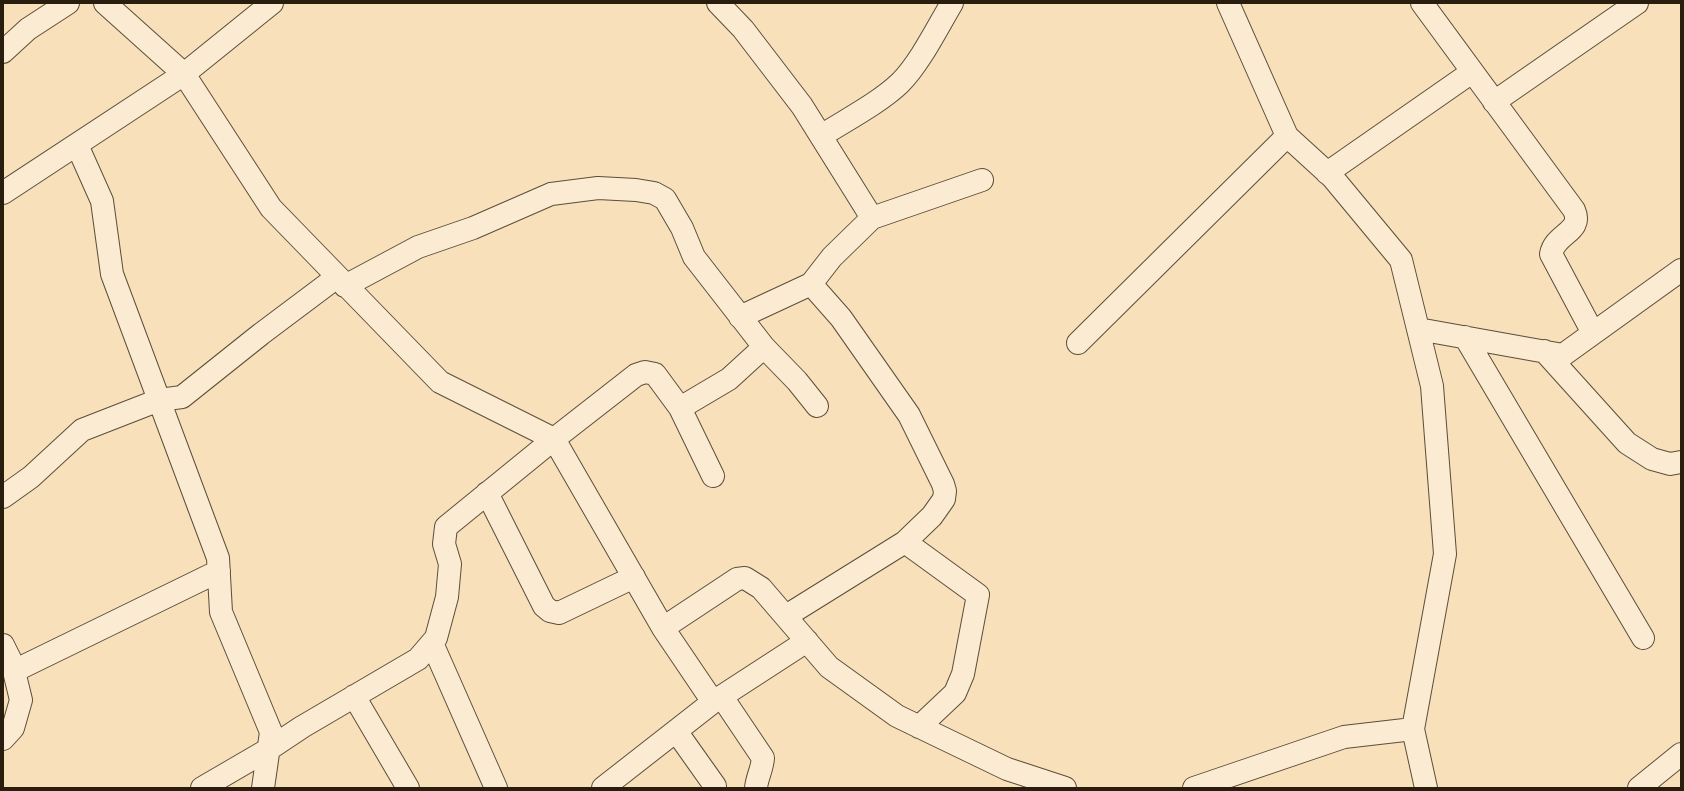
<!DOCTYPE html>
<style>
body{margin:0}
#map{position:relative;width:1684px;height:791px;overflow:hidden;background:#f7e0ba;font-family:Vollkorn,serif}
canvas{display:block}
.frame{position:absolute;inset:0;border:4px solid #291d0e;pointer-events:none}
</style>
<div id="map">
<canvas width="1684" height="791"></canvas>
<div class="frame"></div>
</div>
<script>
const g = document.querySelector('canvas').getContext('2d');
g.lineJoin = 'round';
function strokePath(path, color, width, dash) {
  g.strokeStyle = color;
  g.lineWidth = width;
  g.lineCap = dash ? 'butt' : 'round';
  g.setLineDash(dash || []);
  g.stroke(path);
}
const minor = new Path2D(`
 M105,3L184,74L271,208L440,382L554,439L663,628L713,702
 M718,3L743,29L802,106L872,218
 M1228,3L1287,136L1333,178L1401,260L1432,386L1445,554L1413,729L1426,788
 M1422,3L1574,210C1584,232 1555,233 1551,254L1593,333
 M3,52L28,29L68,3
 M1494,102L1637,3
 M821,136C846,120 879,103 900,83C920,63 937,28 952,3
 M77,145L102,201L112,274L218,558L221,612L271,732L263,788
 M1327,173L1472,72
 M345,286L418,247L473,228L551,194L598,188L636,190L654,193L665,199L682,228L694,257L764,347L797,381L817,406
 M740,317L811,284L832,257L872,218L982,180
 M1418,329L1563,355L1681,270
 M1465,337L1643,638
 M1078,343L1287,136
 M1544,351L1627,443L1652,459L1670,464L1681,462
 M680,408L729,379L764,347
 M487,493L544,606L550,611L559,613L634,577
 M3,497L31,477L82,430L159,400L182,397L261,334L337,277
 M905,542L978,595L963,674L955,693L919,727
 M786,616L905,542L932,516L944,499L945,491L943,484L909,415L841,318L811,284
 M663,628L737,579L745,578L761,588L829,667L897,716L1007,769L1065,788
 M432,643L496,788
 M3,645L12,663L21,700L13,728L3,739
 M14,671L219,571
 M354,696L408,788
 M722,697L763,758C762,770 757,777 756,788
 M676,731L715,786V788
 M202,788L269,749L302,727L418,659L436,638L447,597L450,564L444,544L446,527L554,439L636,375L645,372L655,374L680,408L713,476
 M603,788L713,702L807,641
 M1194,788L1344,737L1413,729
 M1639,788L1681,754`);
const tertiary = new Path2D(`
 M3,193L184,74L272,3`);
strokePath(minor, '#5c4e39', 24);
strokePath(tertiary, '#5c4e39', 24);
strokePath(minor, '#faebd2', 22);
strokePath(tertiary, '#faebd2', 22);
</script>
